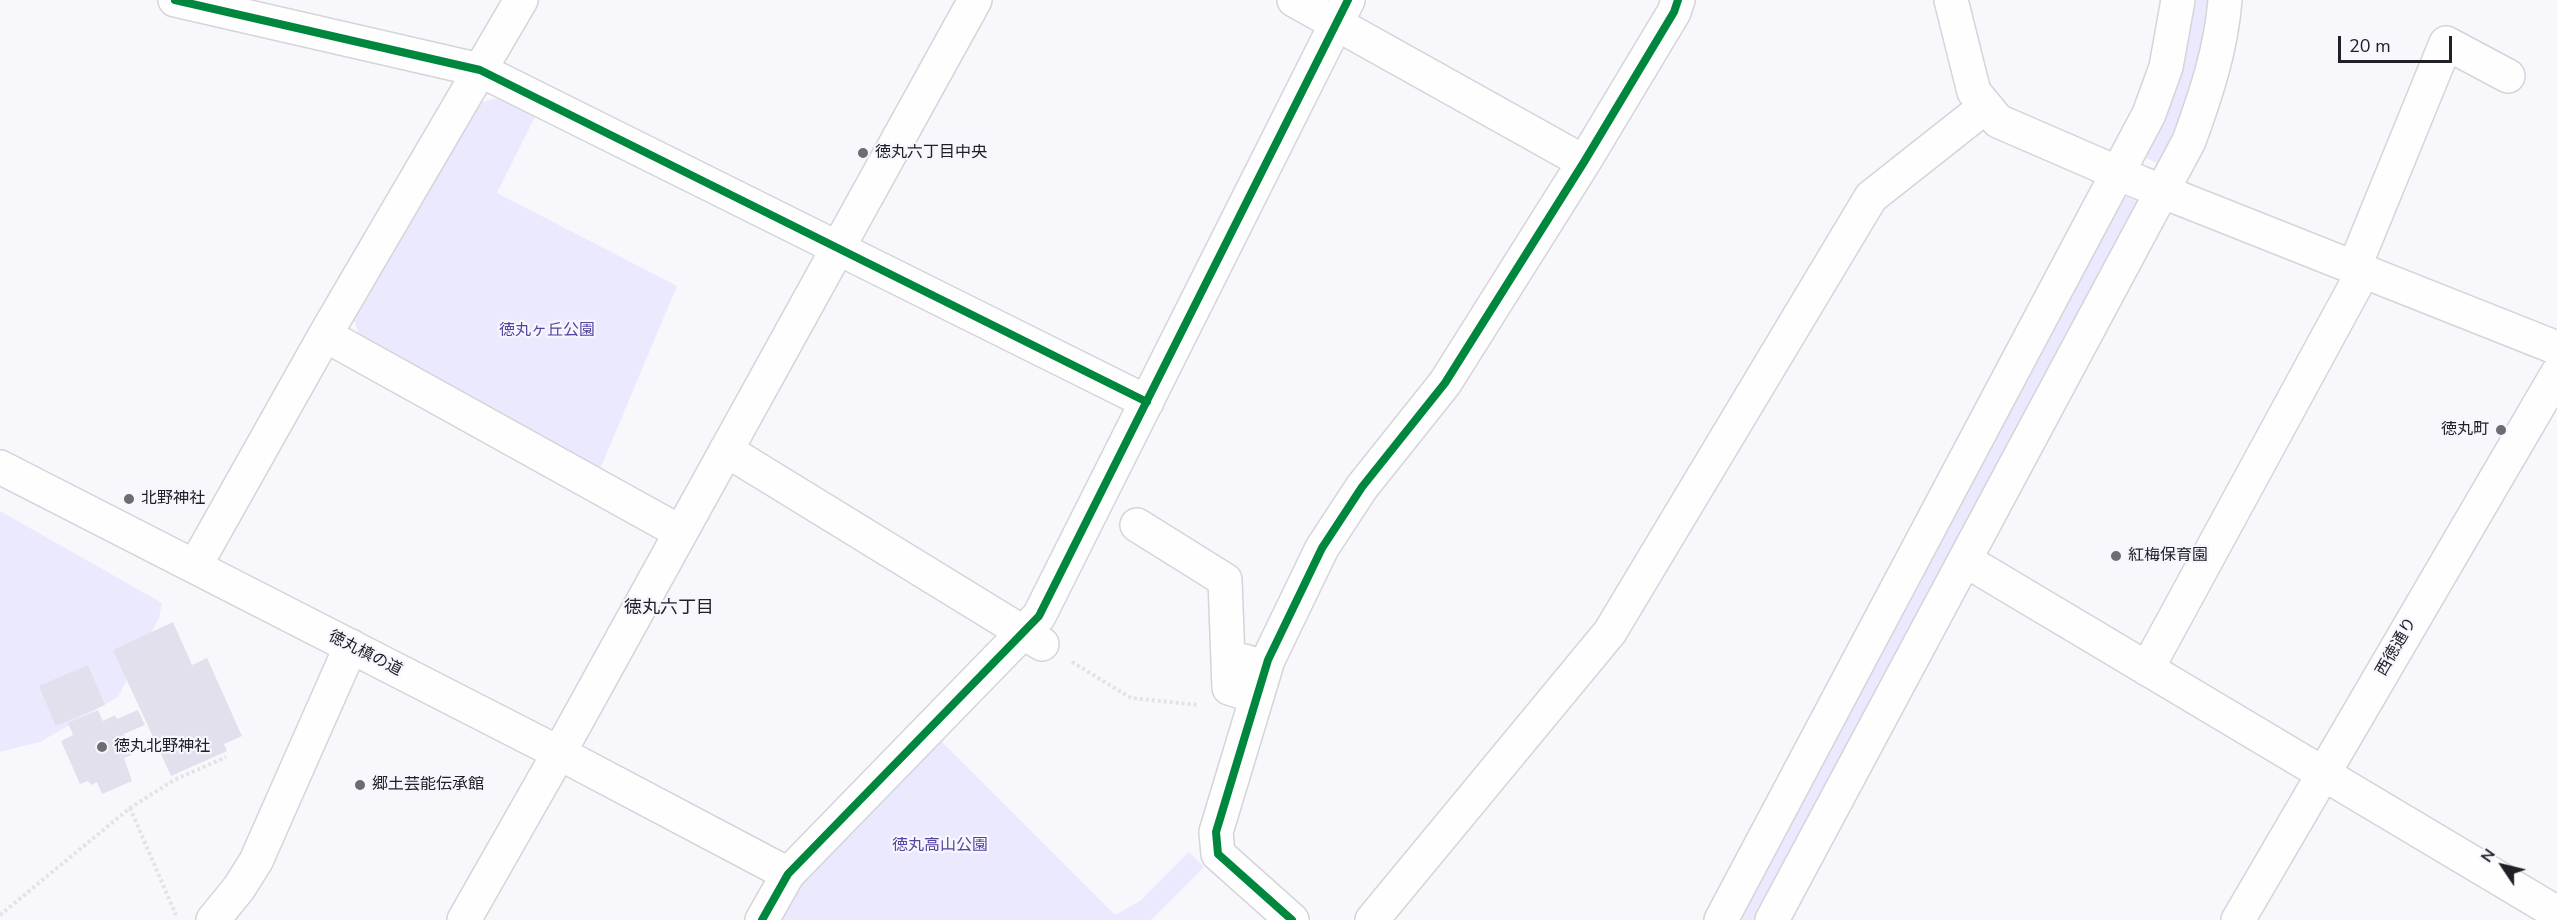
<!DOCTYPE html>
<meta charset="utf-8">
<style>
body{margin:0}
#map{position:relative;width:2557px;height:920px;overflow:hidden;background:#f8f8fc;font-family:"Nunito Sans",sans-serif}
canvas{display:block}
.north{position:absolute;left:2473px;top:836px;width:60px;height:60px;-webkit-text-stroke:4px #f6f6fe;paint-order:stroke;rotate:305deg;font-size:16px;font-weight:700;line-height:24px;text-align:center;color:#212027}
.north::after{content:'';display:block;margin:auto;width:21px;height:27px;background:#212027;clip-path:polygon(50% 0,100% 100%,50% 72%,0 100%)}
.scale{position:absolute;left:2338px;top:36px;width:114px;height:27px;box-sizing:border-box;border:3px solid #212027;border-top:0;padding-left:8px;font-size:18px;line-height:21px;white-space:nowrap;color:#212027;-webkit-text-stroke:4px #f6f6fe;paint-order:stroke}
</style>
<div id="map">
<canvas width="2557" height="920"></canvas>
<div class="north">N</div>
<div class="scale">20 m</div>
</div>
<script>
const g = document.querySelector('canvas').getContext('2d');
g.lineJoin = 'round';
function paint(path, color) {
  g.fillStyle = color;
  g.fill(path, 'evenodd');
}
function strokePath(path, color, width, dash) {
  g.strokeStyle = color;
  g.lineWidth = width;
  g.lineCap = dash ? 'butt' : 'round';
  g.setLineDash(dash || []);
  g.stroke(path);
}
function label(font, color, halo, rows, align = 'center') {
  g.font = font + ' "Nunito Sans","Noto Sans JP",sans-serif';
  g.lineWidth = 4.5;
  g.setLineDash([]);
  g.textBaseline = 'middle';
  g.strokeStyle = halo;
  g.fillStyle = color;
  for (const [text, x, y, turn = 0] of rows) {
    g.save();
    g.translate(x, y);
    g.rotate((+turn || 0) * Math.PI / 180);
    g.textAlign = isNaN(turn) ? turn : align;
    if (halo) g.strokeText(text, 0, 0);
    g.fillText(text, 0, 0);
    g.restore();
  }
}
paint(new Path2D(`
 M2188,0H2215L2212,26L2164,167L2140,155Z
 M502,97L536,115L497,193L677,286L598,474L362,343L354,320L478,103Z
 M2118,193L2144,205L1762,920H1731Z
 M0,511L162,603L159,618L118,697L40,742L0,752Z
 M941,741L1115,915L1140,901L1189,852L1204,867L1151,920H780L809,873Z`), '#eae9fd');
paint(new Path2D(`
 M173,622L192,665L207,658L242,736L224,744L227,751L171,776L113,650Z
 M88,665L105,705L56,726L39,686Z
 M98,710L103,721L115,715L117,719L138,710L145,725L124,734L132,755L124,758L132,781L102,794L97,782L91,785L88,781L80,784L61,741L73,735L68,723Z`), '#e1e0ec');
const minor = new Path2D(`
 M175,0L480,70L1147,402
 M1294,0L1584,162
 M1951,0L1974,92L1998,121L2141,183L2557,348
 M2354,268L2446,43L2508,76
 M325,335L680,532
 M726,450L1042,644
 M0,467L559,753L788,874
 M1137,525L1225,580L1229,688L1238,691L1244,661L1254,664
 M1965,560L2557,913
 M195,566L325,335L521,0
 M2147,669L2363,272
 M213,920L239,888L256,861L351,646
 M464,920L559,753L975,0
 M762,920L788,874L1039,616L1348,0
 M1292,920L1218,854L1216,832L1268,660L1322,548L1362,487L1445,383L1584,162L1674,12L1678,0
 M1372,920L1610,632L1871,197L1985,107
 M1721,920L2149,114L2166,67L2178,0
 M1772,920L2189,141C2206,94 2221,50 2225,0
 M2238,920L2557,374`);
strokePath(minor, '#d4d4d9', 36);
strokePath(new Path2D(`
 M1072,662L1131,698L1198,705
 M130,808L176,915
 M0,915L130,808L174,780L226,757`), '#e3e3e4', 4, [3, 3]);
strokePath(minor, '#fefeff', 33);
strokePath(new Path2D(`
 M175,0L480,70L1147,402
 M762,920L788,874L1039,616L1348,0
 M1292,920L1218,854L1216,832L1268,660L1322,548L1362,487L1445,383L1584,162L1674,12L1678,0`), '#00873e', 8);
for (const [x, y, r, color] of [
 [863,153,6,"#6c6c72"],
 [2501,430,6,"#6c6c72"],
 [129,499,6,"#6c6c72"],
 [2116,556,6,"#6c6c72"],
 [102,747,6,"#6c6c72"],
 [360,785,6,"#6c6c72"]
]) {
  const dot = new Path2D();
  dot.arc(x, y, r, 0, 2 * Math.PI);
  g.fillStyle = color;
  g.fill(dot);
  strokePath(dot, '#f6f6fe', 2);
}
label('16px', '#212027', '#f6f6fe', [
 ["徳丸六丁目中央",875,153],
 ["徳丸町",2489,430,"right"],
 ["北野神社",141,499],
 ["紅梅保育園",2128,556],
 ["徳丸北野神社",114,747],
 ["郷土芸能伝承館",372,785]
], 'left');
label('16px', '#5642a0', '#f6f6fe', [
 ["徳丸ヶ丘公園",547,331],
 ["徳丸高山公園",940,846]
]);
label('16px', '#212027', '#f6f6fe', [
 ["西徳通り",2397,647,-60],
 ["徳丸槙の道",365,654,27]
]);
label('18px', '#212027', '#f6f6fe', [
 ["徳丸六丁目",669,609]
]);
</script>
